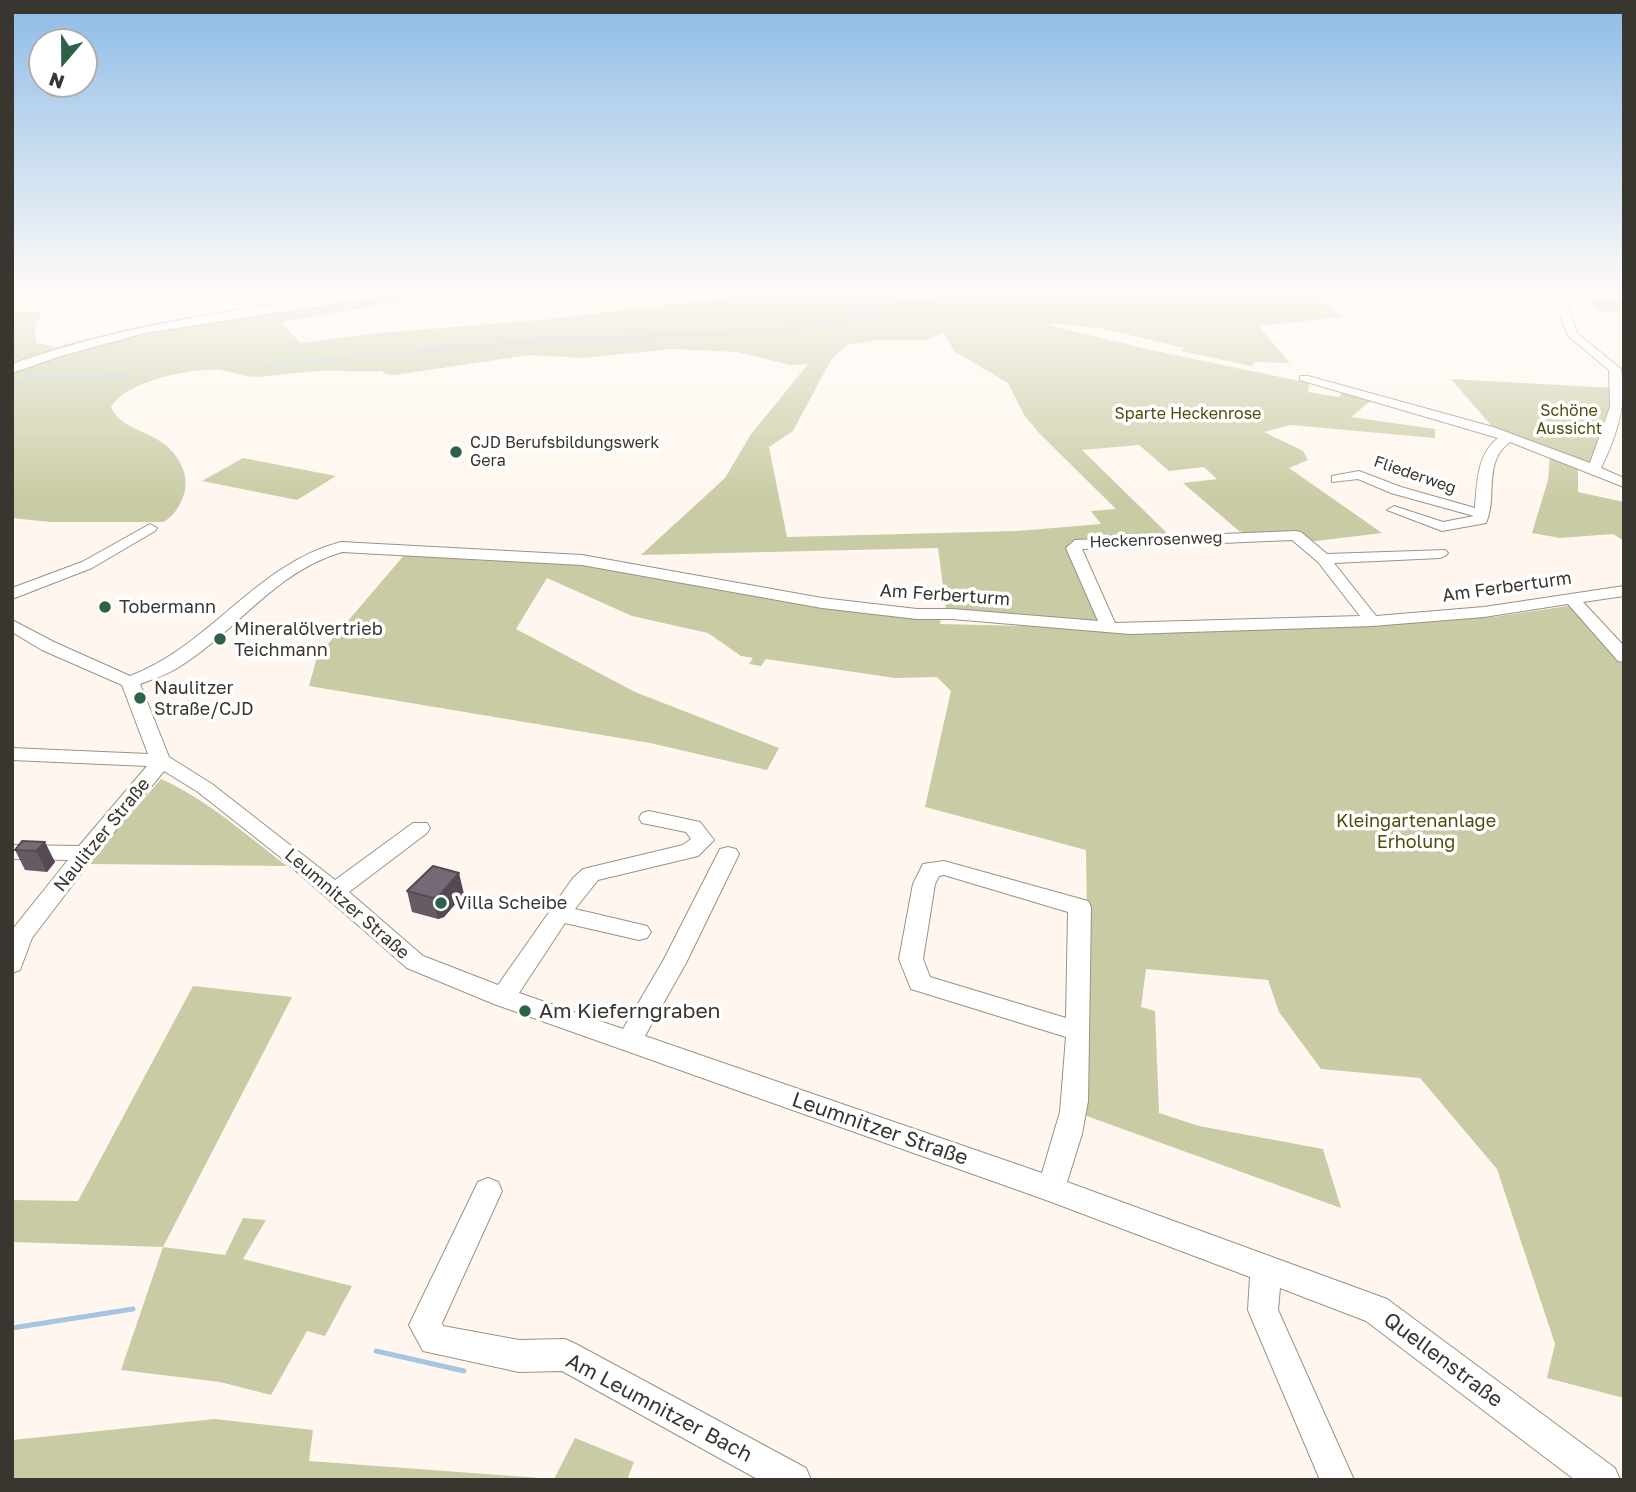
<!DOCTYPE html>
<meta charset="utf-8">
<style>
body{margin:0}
#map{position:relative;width:1636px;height:1492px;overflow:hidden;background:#fff7ef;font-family:"Golos Text",sans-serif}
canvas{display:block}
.frame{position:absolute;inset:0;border:14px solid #39352f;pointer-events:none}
.north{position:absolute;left:28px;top:28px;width:70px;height:70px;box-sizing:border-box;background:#fff;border:2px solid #b0aeac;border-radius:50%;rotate:200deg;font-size:19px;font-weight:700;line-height:28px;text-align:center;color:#39352f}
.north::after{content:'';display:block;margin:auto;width:24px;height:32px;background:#2e6248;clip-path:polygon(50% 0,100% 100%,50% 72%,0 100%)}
</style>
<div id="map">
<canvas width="1636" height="1492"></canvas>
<div class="frame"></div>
<div class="north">N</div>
</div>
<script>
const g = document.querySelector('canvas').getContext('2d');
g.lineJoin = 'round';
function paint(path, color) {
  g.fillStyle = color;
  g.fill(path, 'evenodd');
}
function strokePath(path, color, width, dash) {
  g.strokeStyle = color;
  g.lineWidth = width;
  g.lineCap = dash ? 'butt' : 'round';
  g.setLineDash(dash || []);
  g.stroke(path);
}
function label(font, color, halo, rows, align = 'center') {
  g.font = font + ' "Golos Text",sans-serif';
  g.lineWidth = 7;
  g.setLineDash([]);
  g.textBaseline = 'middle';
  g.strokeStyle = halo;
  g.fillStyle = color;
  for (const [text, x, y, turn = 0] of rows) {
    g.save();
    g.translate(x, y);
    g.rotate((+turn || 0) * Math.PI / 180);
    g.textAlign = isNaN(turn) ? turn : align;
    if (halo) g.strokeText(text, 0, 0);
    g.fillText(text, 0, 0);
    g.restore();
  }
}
paint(new Path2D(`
 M348,294H366L145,328L12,365V311L42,312L35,328L36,343L56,347L134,327Z
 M381,294H448L282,322L300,343L378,333L549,319L754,294H848L955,301L958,300L909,296L1314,294L1342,317L1259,326L1290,363L1255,362L1251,366L1181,351L1185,348L1104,329L1051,323L1049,325L1151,350L1309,383L1308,392L1339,397L1344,390L1374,398L1351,417L1435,429V438L1290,425L1264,432L1303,451L1308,460L1289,468L1382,533L1308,542L1250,534L1239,531L1183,483L1217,479L1204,467L1169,471L1139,445L1082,450L1170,536L1073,541L1070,546L1101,617L1098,621L946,609L938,548L641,555L725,478L751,434L808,364L790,365L738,352L671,349L583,358L530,355L394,375L385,374L382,371C360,372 338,370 317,371C297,372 277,376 258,377C244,377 234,372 221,370C194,367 124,382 111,407C121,429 147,430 164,444C180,456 191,478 183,497C179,507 173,517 163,522H50L12,518V371L130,334L230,316ZM944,333L954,351L1008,383L1024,415L1040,434L1116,509L1091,511L1101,524L1017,531L787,537L769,447L793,431L831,360L846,345L877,340H924Z
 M1579,295L1624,298V313H1601Z
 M1451,379L1614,388L1608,419L1591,466L1496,431Z
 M1550,454L1578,467V492L1624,502V541L1613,534L1560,538L1532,533L1548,480Z
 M243,458L336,476L297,500L202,481Z
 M406,553L474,560L595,565L941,618L940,624L1245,631L1320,624L1342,627L1493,617L1575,605L1624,662V1398L1547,1378L1555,1344L1497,1169L1420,1078L1321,1069L1279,1012L1268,980L1146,969L1141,1007L1155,1011L1159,1113L1199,1126L1323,1149L1341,1208L1084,1115L1089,1066L1086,850L925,807L951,691L937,677L895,678L766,659L761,666L749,664L753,658L741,656L708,633L632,616L547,578L516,629L635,692L779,748L767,770L650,743L309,686L317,657Z
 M161,779C208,800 246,835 287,866L88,864Z
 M193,986L292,997L163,1247L225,1255L243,1218L266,1220L243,1259L352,1286L325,1336L307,1331L271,1395L220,1382L121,1370L163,1247L12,1242V1200L78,1201Z
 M215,1419L313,1430L309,1461L554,1479L575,1438L634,1462L627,1480H12V1440Z`), '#c8cba3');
strokePath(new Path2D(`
 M268,365L559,339L772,332L981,294
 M12,383L31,378L128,376`), '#a5c5e2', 2);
strokePath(new Path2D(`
 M12,1328L133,1309
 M376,1351L464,1371`), '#a5c5e2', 5);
const minor = new Path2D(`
 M872,294H905L906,296L901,299Z
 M1553,294H1624V300L1566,297L1577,333L1621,369C1628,403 1616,437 1601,468L1624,478V487L1510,442C1482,462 1498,497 1486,523L1442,531L1387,510L1394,506L1443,522L1474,516L1391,493L1358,479L1332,482V476L1359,471L1401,487L1475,508C1477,483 1477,454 1498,438L1300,380V376H1308L1493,427L1590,463L1610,407L1609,370L1568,336Z
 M150,524L157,528L155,531L92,568L12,599V588L82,562Z
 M1296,531L1301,532L1327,554L1445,550L1448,553L1445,556L1440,558L1334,563L1376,616L1484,607L1624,586V596L1583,602L1624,646V662L1618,661L1568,604L1484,617L1372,626L1130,634L952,619H917L822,608L582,565L342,552C274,572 237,631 179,667C167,675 153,679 140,684L169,757L212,784L335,880L413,823H427L430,828L427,833L349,892L423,956L498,985L573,878L583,869L683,845L691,839L686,832L642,823L639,818L642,813L649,811L700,822L714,840L698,856L598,880L575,909L647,926L651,932L647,938L639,940L565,923L519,993L623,1029L663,961L720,849L728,847L736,849L739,854L686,963L645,1036L1042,1173L1060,1112L1066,1037L911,989L899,959L913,884L923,864L944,861L1088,901L1091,907L1088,1101L1082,1134L1067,1182L1387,1299L1615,1468L1620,1480H1575L1366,1321L1280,1288L1278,1310L1354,1480H1320L1248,1310L1250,1277L1046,1200L494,1004L407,968L279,856L198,792L164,771L93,858L32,938L20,970L12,973V930L68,860L12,859V845L79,846L147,766L12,760V748L148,754L122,685L42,650L12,632V620L54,642L130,676C210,646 256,564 341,542L582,555L822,598L917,609H952L1098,621L1066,548L1075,540ZM1292,540L1318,562L1360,616L1115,623L1082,549ZM944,875L1068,912L1066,1018L930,977L923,959L935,884L939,876Z
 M488,1178L498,1182L502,1191L442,1323L443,1326L519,1340L565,1339L576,1344L806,1468L811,1480H759L562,1371L519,1372L423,1351L409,1325L478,1182Z`);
const major = new Path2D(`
 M347,294H379L373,298L145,333L61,356L12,373V364C121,325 233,310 347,294Z`);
strokePath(minor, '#9c9184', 2);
strokePath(major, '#9c9184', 2);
paint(minor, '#fff');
paint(major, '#fff');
paint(new Path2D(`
 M22,841L55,862L47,872L25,870L15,850Z
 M407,891L464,894L444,917L438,919L412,912Z`), '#655b65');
paint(new Path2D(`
 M45,842L55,862L47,872L36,851Z
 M459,873L464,894L444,917L438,919L433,898Z`), '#534a53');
const building = new Path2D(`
 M22,841L45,842L36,851L15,850Z
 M433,866L459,873L439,896L433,898L407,891Z`);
paint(building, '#766a76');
strokePath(building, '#534a53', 2);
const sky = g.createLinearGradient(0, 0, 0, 503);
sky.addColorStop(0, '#8dbbe6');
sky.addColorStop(0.58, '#fffbf8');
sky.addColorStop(1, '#fffbf800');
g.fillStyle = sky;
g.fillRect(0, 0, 1636, 503);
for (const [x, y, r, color] of [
 [456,452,7,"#2e6248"],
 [105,607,7,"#2e6248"],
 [220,639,7,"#2e6248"],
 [140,698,7,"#2e6248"],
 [441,903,7,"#2e6248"],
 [525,1011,7,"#2e6248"]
]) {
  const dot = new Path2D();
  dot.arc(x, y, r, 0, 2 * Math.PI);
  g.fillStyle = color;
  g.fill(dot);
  strokePath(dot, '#fff', 2.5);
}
label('16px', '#4d4e0c', '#fff', [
 ["Schöne",1569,411],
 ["Aussicht",1569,429],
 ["Sparte Heckenrose",1188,414]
]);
label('16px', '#39352f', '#fff', [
 ["CJD Berufsbildungswerk",470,443],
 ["Gera",470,461]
], 'left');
label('16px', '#39352f', '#fff', [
 ["Fliederweg",1415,475,19],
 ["Heckenrosenweg",1156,540,-2]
]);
label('18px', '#39352f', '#fff', [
 ["Am Ferberturm",1507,587,-8],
 ["Am Ferberturm",945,595,4],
 ["Naulitzer Straße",102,835,-51],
 ["Leumnitzer Straße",347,904,41]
]);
label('18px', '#39352f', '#fff', [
 ["Tobermann",119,607],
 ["Mineralölvertrieb",234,629],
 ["Teichmann",234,650],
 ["Naulitzer",154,688],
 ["Straße/CJD",154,709],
 ["Villa Scheibe",455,903]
], 'left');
label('18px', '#4d4e0c', '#fff', [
 ["Kleingartenanlage",1416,821],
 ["Erholung",1416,842]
]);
label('21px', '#39352f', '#fff', [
 ["Am Kieferngraben",539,1011]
], 'left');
label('21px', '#39352f', '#fff', [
 ["Leumnitzer Straße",880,1129,19],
 ["Quellenstraße",1443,1360,37],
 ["Am Leumnitzer Bach",659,1408,28]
]);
</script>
